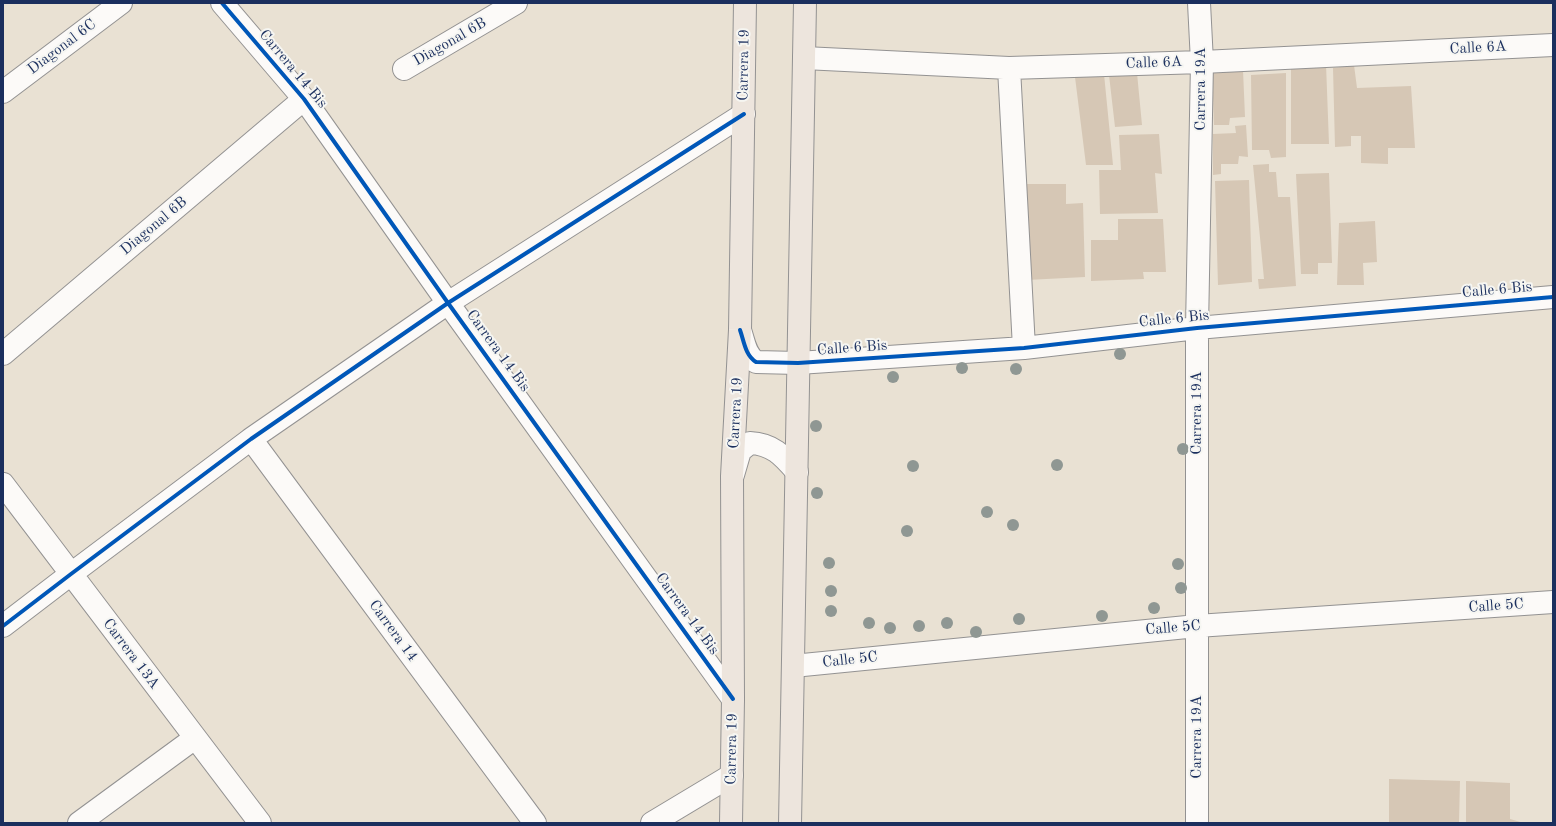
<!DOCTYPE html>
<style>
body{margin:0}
#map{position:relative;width:1556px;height:826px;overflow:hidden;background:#e9e1d3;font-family:"Old Standard TT",serif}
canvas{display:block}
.frame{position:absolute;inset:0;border:4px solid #1b2f5e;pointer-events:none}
</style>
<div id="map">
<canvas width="1556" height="826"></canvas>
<div class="frame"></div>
</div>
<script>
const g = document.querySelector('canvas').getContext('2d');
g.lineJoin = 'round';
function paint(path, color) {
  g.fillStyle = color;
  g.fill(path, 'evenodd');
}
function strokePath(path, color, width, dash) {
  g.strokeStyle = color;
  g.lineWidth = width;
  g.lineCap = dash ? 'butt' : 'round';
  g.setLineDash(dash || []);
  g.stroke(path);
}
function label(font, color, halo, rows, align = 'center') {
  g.font = font + ' "Old Standard TT",serif';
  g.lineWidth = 4;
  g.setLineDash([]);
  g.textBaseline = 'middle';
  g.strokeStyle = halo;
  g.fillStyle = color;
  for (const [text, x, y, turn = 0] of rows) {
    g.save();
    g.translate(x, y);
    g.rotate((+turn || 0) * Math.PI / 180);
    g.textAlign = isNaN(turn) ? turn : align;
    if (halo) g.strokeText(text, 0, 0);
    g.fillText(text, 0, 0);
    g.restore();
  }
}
paint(new Path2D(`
 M1326,64L1329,144H1291V66Z
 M1354,65L1357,88L1411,86L1415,148H1388V164L1361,163V136H1351V146L1335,147L1333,68Z
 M1243,70L1245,117L1230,118L1229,125H1214L1212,72Z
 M1137,73L1142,125L1115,127L1109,75Z
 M1286,73V157L1271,158L1269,150H1252L1251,75Z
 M1104,74L1113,165H1086L1075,77Z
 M1246,125L1248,157L1239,156L1238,164H1221V174L1213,175V134L1236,133L1235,126Z
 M1159,134L1162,174L1155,173L1158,213L1100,214L1099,170H1121L1119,135Z
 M1269,164V172H1276L1278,197H1290L1296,286L1259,289L1258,279H1264L1253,165Z
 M1329,173L1332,263H1318V274H1301L1296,174Z
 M1249,180L1252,282L1218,285L1215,181Z
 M1027,184H1066V204L1083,203L1085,277L1027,280Z
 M1118,219H1163L1166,272H1143L1144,279L1091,281V240H1118Z
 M1375,221L1377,262L1363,263L1364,285H1337L1339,223Z
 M1389,779L1460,781L1459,823H1389Z
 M1466,781L1510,783V819L1524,823H1466Z`), '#d6c7b5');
const street = new Path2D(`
 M222,3L304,99L448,303L733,699
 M804,58L1009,68L1202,62L1553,45
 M1009,68L1024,348
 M404,69L516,3
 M3,92L121,3
 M740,330C744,341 745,355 756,362L798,363L1024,348L1197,328L1553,297
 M3,354L304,99
 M251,439L535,823
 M733,475L740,451L750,443C773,444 783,456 797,472
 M3,484L260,823
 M3,626L71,574L251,439L448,303L744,114
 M793,666L1197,626L1553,602
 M79,823L195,738
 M652,823L732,775
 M1197,823V328L1202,62L1199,3`);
const highway = new Path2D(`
 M731,823L733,699L732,476L740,330L745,3
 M790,823L805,3`);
strokePath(street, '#939292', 24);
strokePath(highway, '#939292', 24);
strokePath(street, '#fcfaf8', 22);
strokePath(highway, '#ede5dd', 22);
strokePath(new Path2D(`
 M222,3L304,99L448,303L733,699
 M740,330C744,341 745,355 756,362L798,363L1024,348L1197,328L1553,297
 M3,626L71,574L251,439L448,303L744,114`), '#0057b8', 4);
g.fillStyle = '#8f9793';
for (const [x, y] of [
 [1120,354],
 [962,368],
 [1016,369],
 [893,377],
 [816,426],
 [1183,449],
 [1057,465],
 [913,466],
 [817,493],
 [987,512],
 [1013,525],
 [907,531],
 [829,563],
 [1178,564],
 [1181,588],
 [831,591],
 [1154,608],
 [831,611],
 [1102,616],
 [1019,619],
 [869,623],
 [947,623],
 [919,626],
 [890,628],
 [976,632]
]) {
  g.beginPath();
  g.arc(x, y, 6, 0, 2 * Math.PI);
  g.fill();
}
label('15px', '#1b2f5e', '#f6f6f2', [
 ["Diagonal 6B",450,42,-30],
 ["Diagonal 6C",62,47,-37],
 ["Calle 6A",1478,48,-3],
 ["Calle 6A",1154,63,-2],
 ["Carrera 19",744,65,-89],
 ["Carrera 14 Bis",293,69,50],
 ["Carrera 19A",1201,89,-90],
 ["Diagonal 6B",154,226,-40],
 ["Calle 6 Bis",1497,290,-5],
 ["Calle 6 Bis",1174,319,-6],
 ["Calle 6 Bis",852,348,-4],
 ["Carrera 14 Bis",498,351,54],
 ["Carrera 19",736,413,-87],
 ["Carrera 19A",1197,413,-90],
 ["Calle 5C",1496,606,-4],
 ["Carrera 14 Bis",687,614,54],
 ["Calle 5C",1173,628,-5],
 ["Carrera 14",393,631,54],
 ["Carrera 13A",131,654,53],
 ["Calle 5C",850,660,-6],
 ["Carrera 19A",1197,737,-90],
 ["Carrera 19",732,749,-89]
]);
</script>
